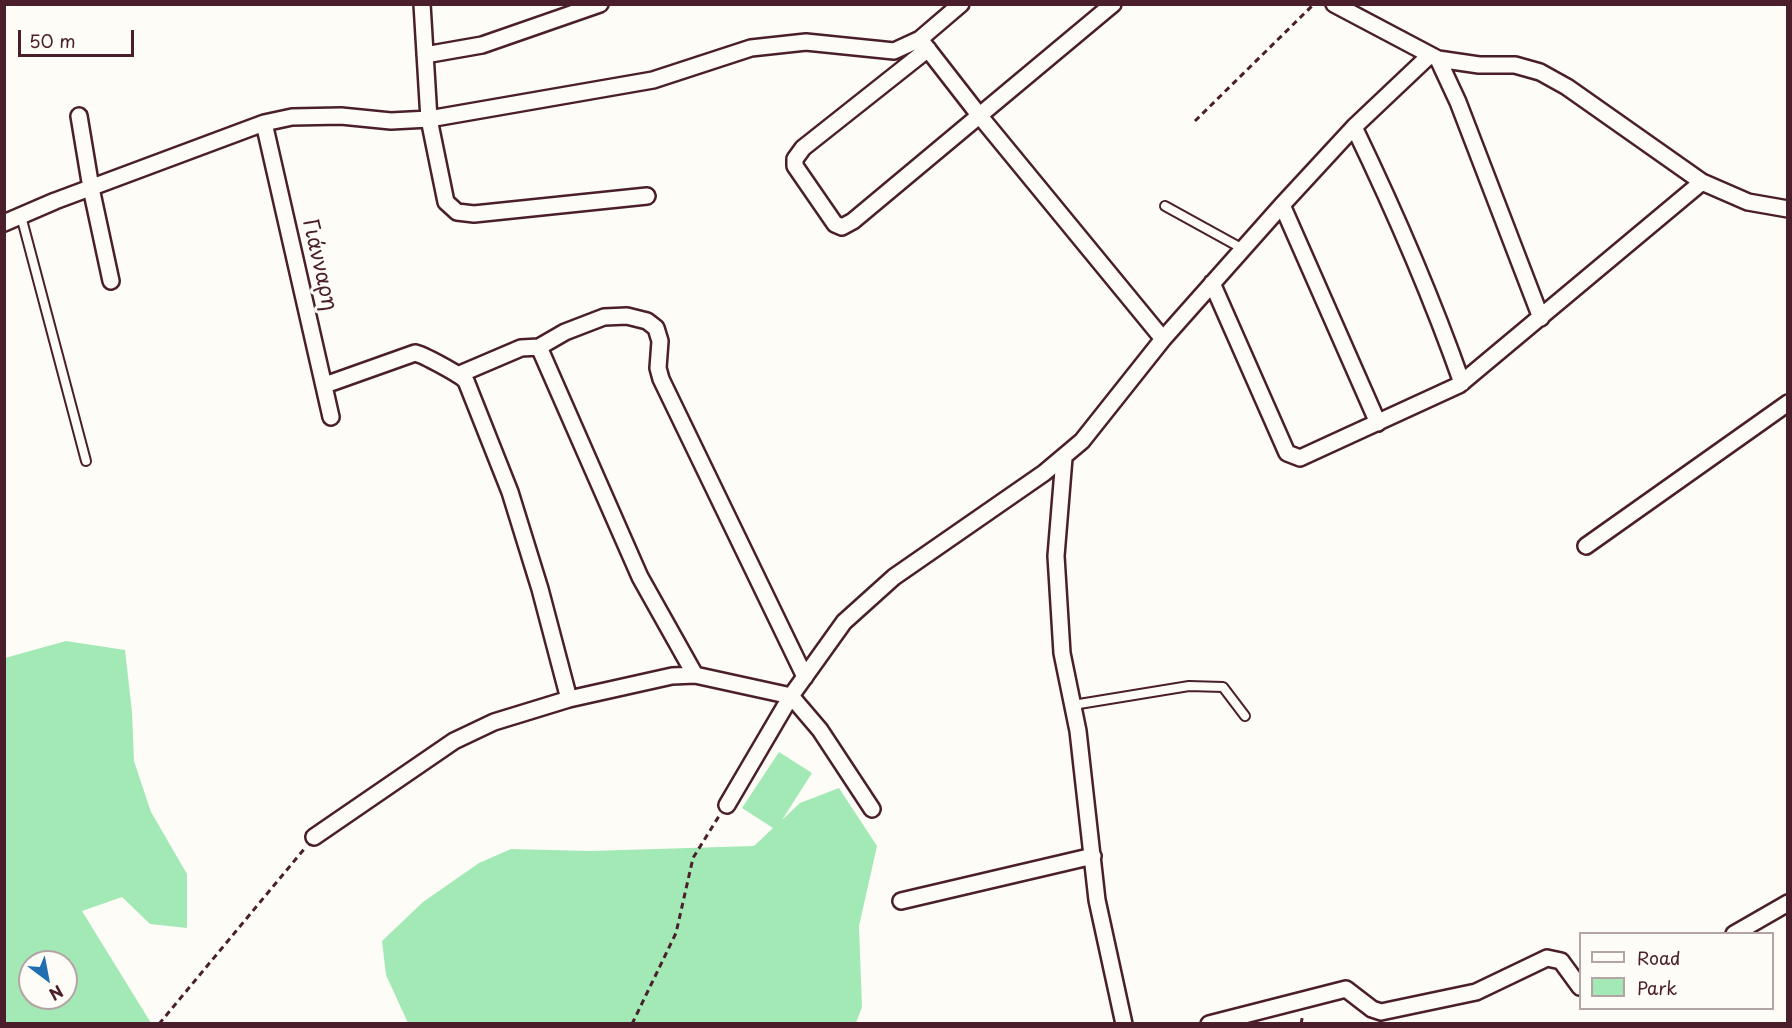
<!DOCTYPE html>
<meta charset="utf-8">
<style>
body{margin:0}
#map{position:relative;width:1792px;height:1028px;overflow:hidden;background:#fdfcf7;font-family:"Playpen Sans",sans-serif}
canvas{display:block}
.frame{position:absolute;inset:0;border:6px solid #4a1f2b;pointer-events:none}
.legend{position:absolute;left:1579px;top:932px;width:195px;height:78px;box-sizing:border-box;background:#fdfcf7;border:2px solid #b5a4a5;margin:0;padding:8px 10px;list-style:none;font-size:18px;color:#4a1f2b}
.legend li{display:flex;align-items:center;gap:12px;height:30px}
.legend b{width:30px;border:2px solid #b5a4a5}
.north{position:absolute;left:18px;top:950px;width:60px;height:60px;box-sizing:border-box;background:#fdfcf7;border:2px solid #b5a4a5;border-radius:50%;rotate:148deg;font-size:16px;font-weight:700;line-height:24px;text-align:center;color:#4a1f2b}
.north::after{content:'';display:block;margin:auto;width:21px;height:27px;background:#1f6fb2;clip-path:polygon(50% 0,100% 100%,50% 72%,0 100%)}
.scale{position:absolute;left:18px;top:30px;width:116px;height:27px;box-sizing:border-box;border:3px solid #4a1f2b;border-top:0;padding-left:8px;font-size:18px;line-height:21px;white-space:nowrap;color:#4a1f2b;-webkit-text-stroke:4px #fdfcf7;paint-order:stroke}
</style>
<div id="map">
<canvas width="1792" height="1028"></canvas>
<div class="frame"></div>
<ul class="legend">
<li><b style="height:8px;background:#fdfcf7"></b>Road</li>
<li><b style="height:16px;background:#a3e9b6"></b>Park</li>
</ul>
<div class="north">N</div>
<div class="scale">50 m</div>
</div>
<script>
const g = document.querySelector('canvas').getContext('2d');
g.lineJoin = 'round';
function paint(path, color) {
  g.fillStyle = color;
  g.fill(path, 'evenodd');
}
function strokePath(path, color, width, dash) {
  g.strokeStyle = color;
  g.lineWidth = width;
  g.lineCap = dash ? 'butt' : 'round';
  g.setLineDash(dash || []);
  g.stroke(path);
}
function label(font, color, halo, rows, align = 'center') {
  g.font = font + ' "Playpen Sans",sans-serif';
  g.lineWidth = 6;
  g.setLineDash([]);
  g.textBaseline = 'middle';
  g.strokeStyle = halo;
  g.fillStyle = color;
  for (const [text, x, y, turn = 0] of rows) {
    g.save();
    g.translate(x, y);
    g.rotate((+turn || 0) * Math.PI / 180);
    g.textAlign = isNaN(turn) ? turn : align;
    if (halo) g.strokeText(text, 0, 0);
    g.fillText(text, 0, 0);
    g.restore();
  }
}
paint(new Path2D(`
 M66,641L125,650L132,712L134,761L151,812L187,874V928L150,924L122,897L82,911L151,1023H5V658ZM30,962H66V998H30Z
 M779,752L812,773L782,820L800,803L839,788L877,846L859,926L862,1007L856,1023H408L386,975L382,941L423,902L479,863L511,849L590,851L754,846L773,828L742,808Z`), '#a3e9b6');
const service = new Path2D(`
 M1165,206L1243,249
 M21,216L86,461
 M1073,705L1189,686L1223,687L1245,716`);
const minor = new Path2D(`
 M422,4L429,119L446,202L457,212L474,214L647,196
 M1334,4L1438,59L1479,65H1515L1540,72L1567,87L1702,182L1748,202L1788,209
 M923,43L979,115L1163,339
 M928,49L803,148L795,159V166L835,224L842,227L853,221L1113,4
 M425,55L482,45L600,4
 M1438,59L1458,102L1541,318
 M79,116L91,188L111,281
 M264,123L331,417
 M1354,127C1394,210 1431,295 1462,383
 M1282,205L1378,423
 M4,223L55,201L264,123L292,117L341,116L391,121L429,119L653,80L751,48L806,42L894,51L920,39L961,4
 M1212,283L1287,453L1300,458L1459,385L1702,182
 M539,347L640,577L695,675
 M460,374L521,348L539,347L565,332L604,317L627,316L647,321L656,328L660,341L658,368L661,379L805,677
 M325,385L415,353C422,354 461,375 466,381L510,492L540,589L569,699
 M1064,458L1056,556L1062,653L1078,731L1097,900L1124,1024
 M1586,546L1788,403
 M727,805L791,696L844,622L894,577L1044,473L1082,441L1163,339L1282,205L1354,127L1429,56
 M314,837L454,741L494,722L569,699L672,676L695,675L791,696L820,730L872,809
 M901,901L1093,856
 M1734,934L1788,903
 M1209,1024L1346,989L1372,1009L1381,1012L1476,992L1547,958L1561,961L1580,987`);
strokePath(service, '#4a1f2b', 12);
strokePath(minor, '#4a1f2b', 20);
strokePath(new Path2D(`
 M1195,121L1314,4
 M159,1024L305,848
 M632,1024L676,933L693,858L719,816
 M1301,1024L1303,1014`), '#4a1f2b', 3, [6, 4.5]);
strokePath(service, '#fdfcf7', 8);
strokePath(minor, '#fdfcf7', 15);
label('21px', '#4a1f2b', '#fdfcf7', [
 ["Γιάνναρη",319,265,77]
]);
</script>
